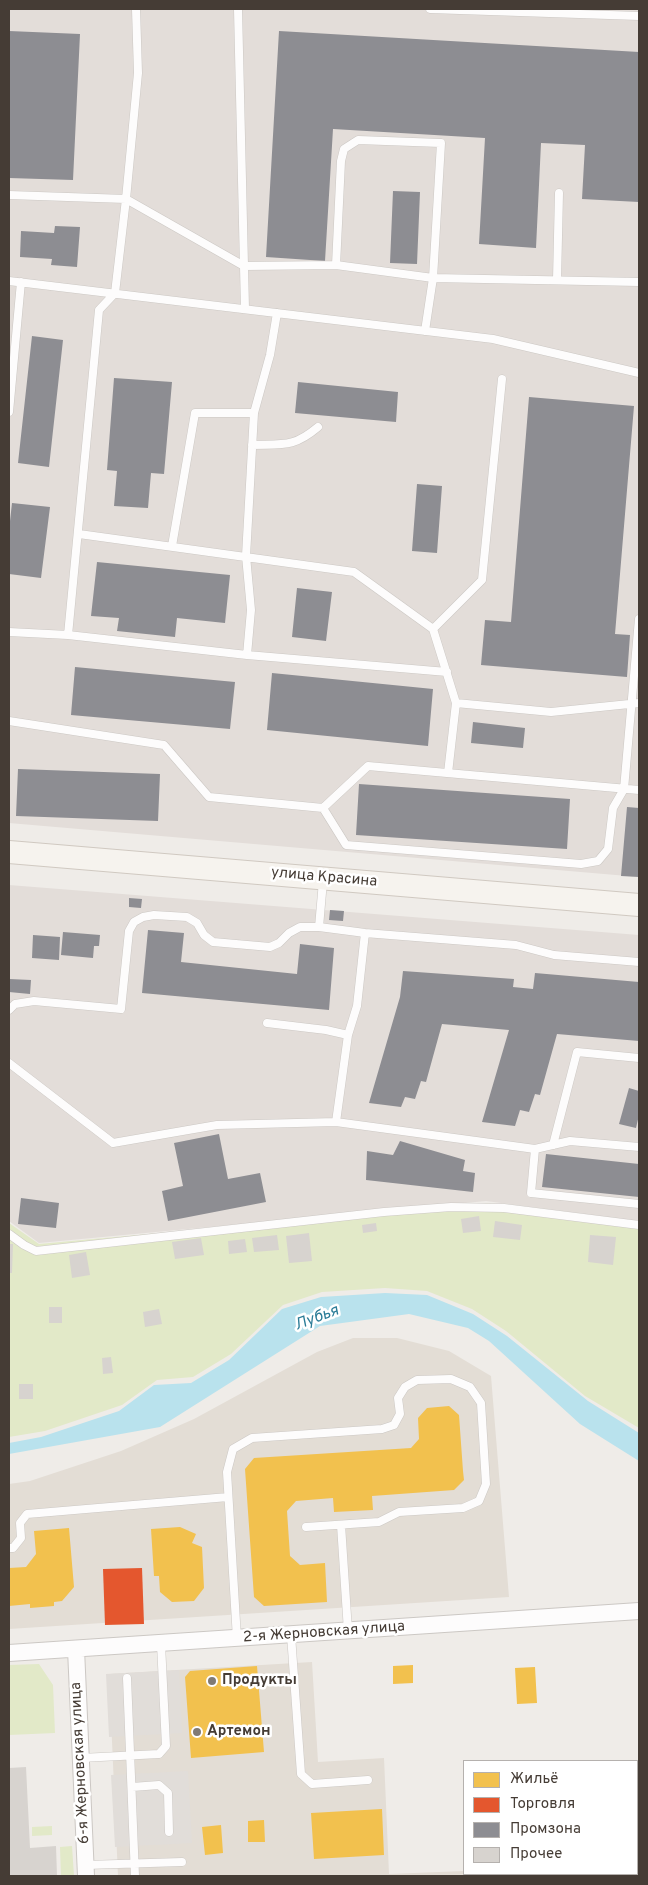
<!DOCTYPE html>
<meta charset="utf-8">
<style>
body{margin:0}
#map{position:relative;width:648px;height:1885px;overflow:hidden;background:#efece8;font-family:Overpass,sans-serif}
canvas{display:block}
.frame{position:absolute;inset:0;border:10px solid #453c35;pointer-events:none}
.legend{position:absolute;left:463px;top:1760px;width:175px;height:115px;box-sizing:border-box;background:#fff;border:1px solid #b5b1ae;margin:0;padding:6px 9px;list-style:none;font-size:15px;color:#453c35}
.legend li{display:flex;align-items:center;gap:10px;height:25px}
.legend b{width:25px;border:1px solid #b5b1ae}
</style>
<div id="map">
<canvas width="648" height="1885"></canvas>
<div class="frame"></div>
<ul class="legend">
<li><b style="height:14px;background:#f2c14e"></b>Жильё</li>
<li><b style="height:14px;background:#e4572e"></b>Торговля</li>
<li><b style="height:14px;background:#8d8d92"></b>Промзона</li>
<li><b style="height:14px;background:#d7d3cf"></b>Прочее</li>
</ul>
</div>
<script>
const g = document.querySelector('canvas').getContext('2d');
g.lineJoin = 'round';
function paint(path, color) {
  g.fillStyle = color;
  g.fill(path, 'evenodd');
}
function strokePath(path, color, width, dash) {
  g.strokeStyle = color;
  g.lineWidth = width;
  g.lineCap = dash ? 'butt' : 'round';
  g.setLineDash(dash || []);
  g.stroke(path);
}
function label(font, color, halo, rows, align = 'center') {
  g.font = font + ' Overpass,sans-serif';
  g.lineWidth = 5;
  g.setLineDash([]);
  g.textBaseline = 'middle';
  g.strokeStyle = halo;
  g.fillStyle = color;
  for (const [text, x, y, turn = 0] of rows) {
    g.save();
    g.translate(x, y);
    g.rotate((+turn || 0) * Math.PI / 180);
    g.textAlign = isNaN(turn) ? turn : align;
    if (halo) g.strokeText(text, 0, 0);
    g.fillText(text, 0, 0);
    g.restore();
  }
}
paint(new Path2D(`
 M353,1338H397L449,1351L491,1376L509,1597L9,1629V1484L30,1481L121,1451L194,1419L317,1352Z
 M312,1662L318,1762L384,1758L389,1874L464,1871V1874H587L588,1876H118L109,1674Z`), '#e3ddd5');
paint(new Path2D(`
 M9,9H639V877L9,823Z
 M9,885L639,935V1221L486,1201L39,1243L9,1221Z`), '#e3ddd9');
paint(new Path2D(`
 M486,1203L639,1222V1428L585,1396L506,1331L472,1309L427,1291L385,1288L322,1292L283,1305L231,1354L193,1377L157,1380L122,1405L45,1431L9,1437V1223L39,1244Z
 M39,1664L53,1685L55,1733L9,1735V1665Z
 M52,1826V1835L32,1836V1827Z
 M72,1846L74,1876H61L60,1847Z`), '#e2e9c8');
paint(new Path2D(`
 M179,1670L182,1733L109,1737L106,1674Z
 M188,1771L192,1843L115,1847L111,1775Z`), '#e1ddd9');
paint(new Path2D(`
 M385,1293L427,1295L473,1314L507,1336L588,1401L639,1433V1461L580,1424L489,1341L468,1328L409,1314L320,1326L160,1427L9,1454V1443L41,1437L119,1411L154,1385L191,1383L229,1360L282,1309L321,1297Z`), '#b9e2ed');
paint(new Path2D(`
 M449,1406L459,1415L463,1471L464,1480L454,1490L372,1496L373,1510L334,1512L333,1498L296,1501L287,1511L290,1556L300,1565L325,1563L327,1602L264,1606L254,1597L245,1469L254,1458L411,1448L419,1439L418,1418L427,1408Z
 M180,1527L196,1534L192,1543L202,1547L204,1588L194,1601L172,1602L160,1592L159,1576H154L151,1529Z
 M69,1528L74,1587L62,1601L54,1602V1606L30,1608V1604L9,1606V1568L26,1567L36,1554L34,1531Z
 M413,1665V1683L393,1684V1666Z
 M257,1666L264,1752L191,1758L185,1677L190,1671Z
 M535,1667L537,1703L517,1704L515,1668Z
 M382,1809L384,1855L314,1859L311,1813Z
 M264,1820L265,1842H248V1821Z
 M221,1825L223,1853L205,1855L202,1827Z`), '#f2c14e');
paint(new Path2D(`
 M142,1568L144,1624L105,1625L103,1569Z`), '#e4572e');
paint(new Path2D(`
 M9,31L80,34L73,180L9,178Z
 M279,31L639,52V202L582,199L585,145L541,143L536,248L479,244L485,138L333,129L325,261L266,257Z
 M393,191L420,192L417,264L390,263Z
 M55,226L80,227L77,267L51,265L52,259L20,257L21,231L54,233Z
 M32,336L63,340L49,467L18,463Z
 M114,378L172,382L164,474L151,473L148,508L114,506L117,471L107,470Z
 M298,382L398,392L396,422L295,413Z
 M529,397L634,406L615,634L630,635L627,677L481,665L485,620L511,622Z
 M417,484L442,486L437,553L412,551Z
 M12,503L50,507L41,578L9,574V530Z
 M97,562L230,575L225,623L177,618L175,637L117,631L119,618L91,616Z
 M297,588L332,592L326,641L292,637Z
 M75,667L235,682L230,729L71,715Z
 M272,673L433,689L428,746L267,730Z
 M473,722L525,728L523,748L471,743Z
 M18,769L160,774L158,821L16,816Z
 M359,784L570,799L567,849L356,835Z
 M627,807L639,808V877L621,876Z
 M129,898L142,899L141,908L129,907Z
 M330,910L344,911L343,921L329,920Z
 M148,930L184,933L181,962L297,974L300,944L334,948L329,1010L142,993Z
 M63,932L100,935L99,946H94L93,958L61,955Z
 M33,935L60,937L59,960L32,958Z
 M403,971L514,979L513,987L533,989L535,973L639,982V1041L557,1034L540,1095L535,1094L529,1112L520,1110L515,1126L482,1122L509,1030L442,1024L426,1082L421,1081L415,1099L405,1097L401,1107L369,1103L400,997Z
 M9,979L31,980L30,994L9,992Z
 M629,1088L639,1091V1115L636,1128L619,1124Z
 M219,1134L228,1179L260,1173L266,1202L168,1221L162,1191L183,1186L174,1143Z
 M400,1141L465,1160L463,1171L475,1173L473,1192L366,1180L367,1151L393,1155Z
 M546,1154L639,1164V1197L542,1187Z
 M21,1198L59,1203L56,1228L18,1224Z`), '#8d8d92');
paint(new Path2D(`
 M479,1216L481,1231L463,1233L461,1219Z
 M495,1221L522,1225L520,1240L493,1237Z
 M376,1223L377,1231L363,1233L362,1225Z
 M309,1233L312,1261L289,1263L286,1236Z
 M277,1235L279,1250L254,1252L252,1238Z
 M590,1235L616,1237L613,1265L588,1262Z
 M201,1238L204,1255L175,1259L172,1242Z
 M245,1239L247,1252L229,1254L228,1241Z
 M9,1244H13L12,1273H9Z
 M86,1252L90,1275L72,1278L69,1255Z
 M49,1307H62V1323H49Z
 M159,1309L162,1324L145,1327L143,1312Z
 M111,1357L113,1373L103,1374L102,1358Z
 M19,1384H33V1399H19Z
 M26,1767L30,1848L56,1846L57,1876H9V1768Z`), '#d7d3cf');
const lane = new Path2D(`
 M238,9L245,309
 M430,9L639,16
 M9,195L126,199L244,266L336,265L433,278L639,282
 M336,265L341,161L344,149L358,140L441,143L433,278L425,331
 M557,280L559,193
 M9,281L493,339L639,373
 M9,412L21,282
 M252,445C283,444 293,448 318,427
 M79,534L354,572L433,629L456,703L551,712L639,703
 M172,546L195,413H254
 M433,629L482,580L502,379
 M9,632L68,635L99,310L115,293L126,199L138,73L136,9
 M68,635L247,655L447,672
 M247,655L251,610L246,556L254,413L270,355L277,313
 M9,721L164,745L209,797L323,808L368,766L639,790
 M448,773L456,703
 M323,808L346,845L581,864L598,861L608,849L613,808L624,789L639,619
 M319,927L323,881
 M9,1010L15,1004L34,1001L121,1009L129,931L134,922L143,917L154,915L187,917L197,923L204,935L213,942L270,947L279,943L289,933L300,927H319L365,933L516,945L554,955L639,962
 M267,1023L326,1030L348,1035
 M9,1063L113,1143L217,1125L336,1122L535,1149L570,1141L639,1147
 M336,1122L348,1035L357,1006L365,933
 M553,1145L577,1052L639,1058
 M535,1149L531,1193L639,1204
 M9,1234L24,1245L36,1251L384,1212L451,1207L504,1208L639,1225
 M341,1525L348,1631
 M9,1548H13L21,1538L20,1523L27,1514L228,1497
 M291,1635L301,1774L312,1784L368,1780
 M237,1639L227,1472L233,1449L252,1438L382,1429L394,1425L400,1414L398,1398L405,1387L417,1380L451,1379L470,1387L481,1403L486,1484L479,1501L463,1508L399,1512L379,1522L306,1527
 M127,1678L135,1876
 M81,1758L159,1754L166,1746L161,1644
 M132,1787L159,1785L168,1793L169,1832
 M86,1865L182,1862`);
const street = new Path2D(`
 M76,1649L86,1876
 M9,1653L639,1611`);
const secondary = new Path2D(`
 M9,852L639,905`);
strokePath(lane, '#ccc8c4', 9);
strokePath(street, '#ccc8c4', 18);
strokePath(secondary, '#d0c9c1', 24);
strokePath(lane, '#fdfcfc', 8);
strokePath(street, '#fdfcfc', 16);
strokePath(secondary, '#f6f3ee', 22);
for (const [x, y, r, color] of [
 [212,1681,5,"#807a74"],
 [197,1732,5,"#807a74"]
]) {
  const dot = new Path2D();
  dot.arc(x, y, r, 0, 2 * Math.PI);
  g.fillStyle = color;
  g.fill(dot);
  strokePath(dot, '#fff', 2);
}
label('15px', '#453c35', '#fff', [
 ["улица Красина",324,878,5],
 ["2-я Жерновская улица",324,1633,-4],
 ["6-я Жерновская улица",81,1763,-93]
]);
label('bold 15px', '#453c35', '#fff', [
 ["Продукты",222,1681],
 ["Артемон",207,1732]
], 'left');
label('italic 16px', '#2b7c97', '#fff', [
 ["Лубья",317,1319,-21]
]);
</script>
